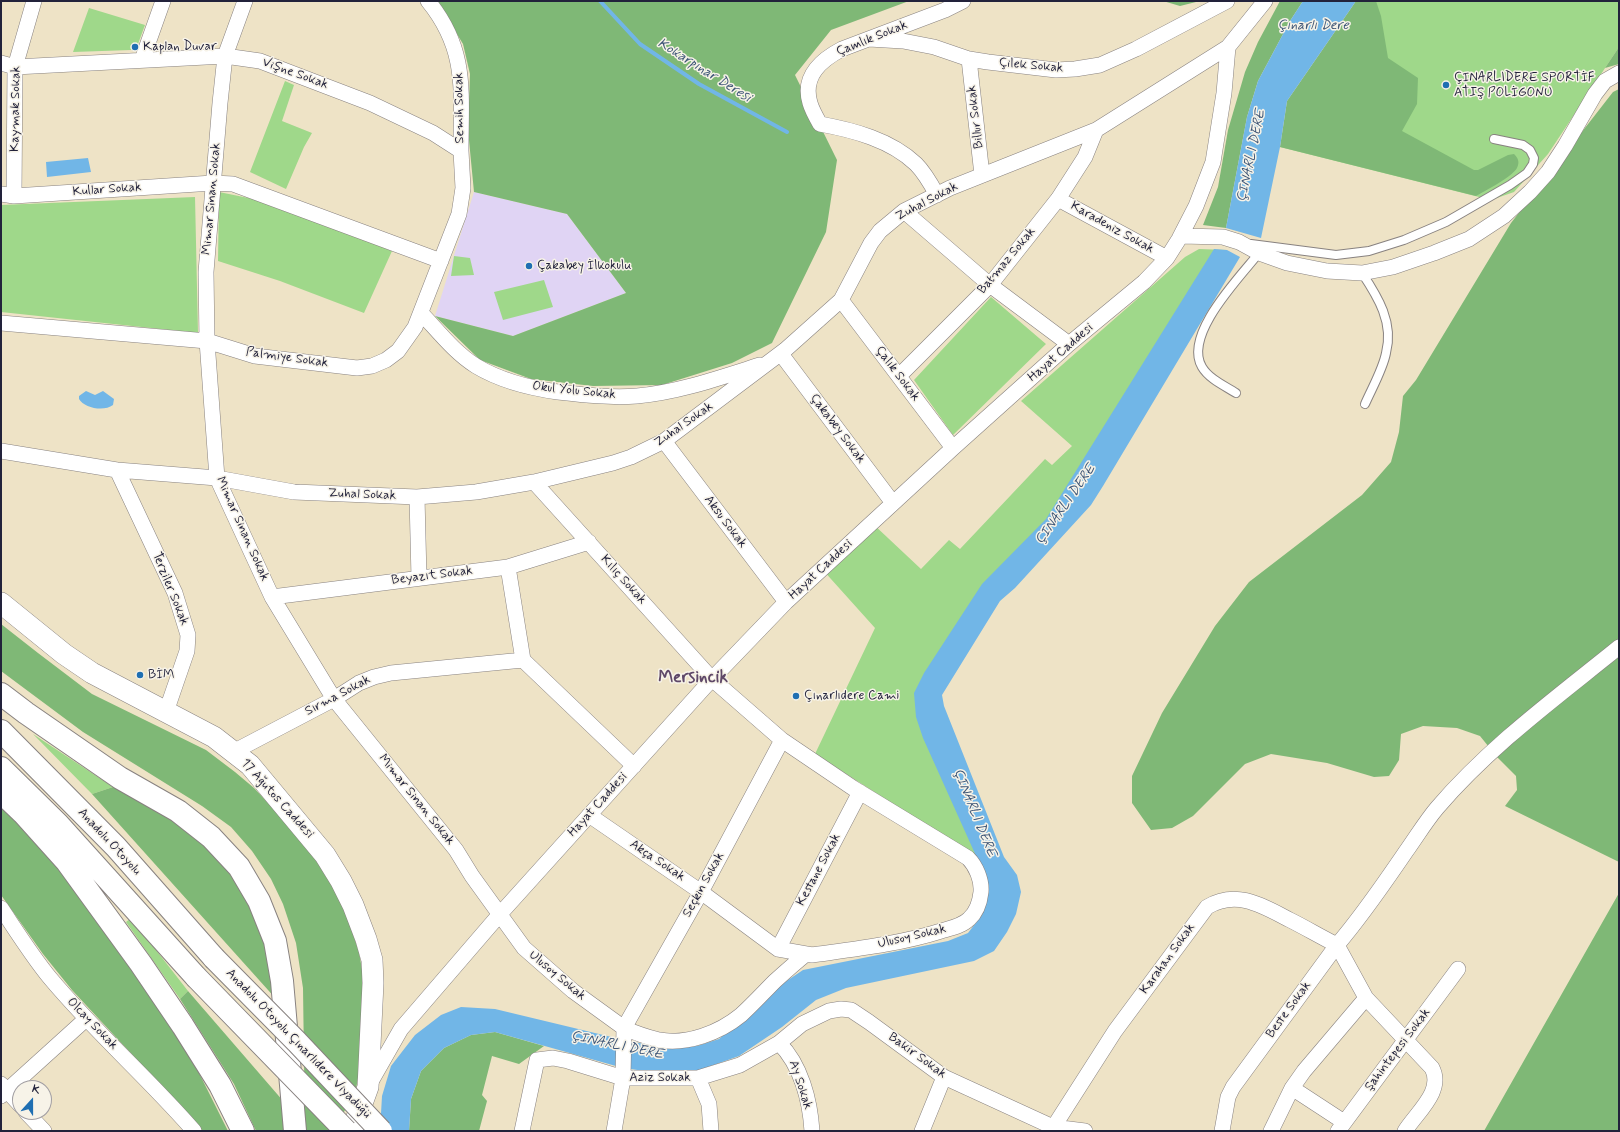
<!DOCTYPE html>
<meta charset="utf-8">
<style>
body{margin:0}
#map{position:relative;width:1620px;height:1132px;overflow:hidden;background:#eee3c6;font-family:Mynerve,sans-serif}
canvas{display:block}
.frame{position:absolute;inset:0;border:2px solid #22223b;pointer-events:none}
.north{position:absolute;left:12px;top:1080px;width:40px;height:40px;box-sizing:border-box;background:#f7f3e8;border:1px solid #a29fa3;border-radius:50%;rotate:21deg;font-size:11px;font-weight:700;line-height:16px;text-align:center;color:#22223b}
.north::after{content:'';display:block;margin:auto;width:14px;height:18px;background:#1f6fb2;clip-path:polygon(50% 0,100% 100%,50% 72%,0 100%)}
</style>
<div id="map">
<canvas width="1620" height="1132"></canvas>
<div class="frame"></div>
<div class="north">K</div>
</div>
<script>
const g = document.querySelector('canvas').getContext('2d');
g.lineJoin = 'round';
function fill(path, color) { g.fillStyle = color; g.fill(path, 'evenodd'); }
function trace(path, color, width, dash) { g.strokeStyle = color; g.lineWidth = width; g.lineCap = dash ? 'butt' : 'round'; g.setLineDash(dash || []); g.stroke(path); }
function write(font, color, halo, rows, align = 'center') {
  g.font = font + ' Mynerve,sans-serif'; g.lineWidth = 3; g.setLineDash([]); g.textBaseline = 'middle'; g.strokeStyle = halo; g.fillStyle = color; for (const [text, x, y, turn = 0] of rows) {
    g.save(); g.translate(x, y); g.rotate((+turn || 0) * Math.PI / 180); g.textAlign = isNaN(turn) ? turn : align; if (halo) g.strokeText(text, 0, 0); g.fillText(text, 0, 0); g.restore();
  }
}
fill(new Path2D(`
 M474 192 567 214 626 293 513 336 435 316Z`), '#e0d4f4');
fill(new Path2D(`
 M1356 1H1619V47L1548 154 1514 192 1494 199H1487L1280 147Z
 M89 8 145 25 138 44 131 50 73 52Z
 M285 81 294 85 282 121 312 133 304 147 286 189 250 172Z
 M219 192 273 203 392 251 364 313 280 281 218 261Z
 M195 197 198 333 1 312V205Z
 M1199 249 1227 250 935 686 1004 875 815 754 875 628 822 569 872 523 921 569 949 540 960 549 1045 459 1052 465 1072 446 1021 401 1185 257Z
 M454 256 470 258 474 275 451 276Z
 M544 280 553 307 503 320 494 292Z
 M991 297 1046 344 953 435 914 380Z
 M33 734 113 787 92 794Z
 M131 918 188 991 180 999 126 922Z`), '#9fd88a');
fill(new Path2D(`
 M437 1H909L831 30 795 75 837 160 826 232 772 343 732 363 662 385 593 386 531 379 480 360 435 316 513 336 626 293 567 214 474 192 468 130 470 74 463 44Z
 M1163 1H1200L1180 6Z
 M1280 1H1303L1290 21 1258 81 1247 117 1226 228 1203 225 1218 187 1228 130 1245 72 1258 42Z
 M1356 1H1376L1381 16 1388 58 1418 78 1417 104 1402 131 1474 170H1478L1508 155 1514 154C1518 158 1520 162 1517 168 1512 177 1485 191 1476 196L1280 147 1287 101Z
 M1619 47V64L1605 68Z
 M1619 89V862L1505 806 1517 790 1516 776 1497 757 1480 736 1457 728 1423 726 1401 734 1399 760 1389 776 1374 777 1327 763 1271 754 1245 764 1193 816 1172 828 1151 830 1132 803V776L1162 713 1215 626 1249 582 1362 495 1391 462 1399 432 1403 396 1416 380 1511 223 1613 92Z
 M1 624 38 653 92 694 206 750 235 772 254 788 317 855 338 889 359 952 364 981 362 1057 356 1089 334 1131H305L303 988 296 943 283 904 271 879 252 851 231 827 202 806 83 732 1 671Z
 M113 787 181 819 229 866 264 924 277 1000 92 794Z
 M1 804 63 874 164 1015 194 1063 228 1131H203L72 990 43 954 1 895Z
 M1619 893V1131H1484Z
 M188 991 284 1102 286 1131H256L234 1084 180 999Z
 M495 1032 544 1046 519 1064 492 1056 482 1095 487 1101 479 1131H409L411 1099 421 1071 444 1048 471 1035Z`), '#7fb876');
fill(new Path2D(`
 M1303 1H1356L1287 101 1280 147 1261 238 1226 228 1247 117 1258 81 1290 21Z
 M88 158 91 172 47 177 46 162Z
 M1214 249 1227 250 1240 257 1103 486 1091 505 1015 588 1000 601 942 695 944 706 1004 857 1017 875 1021 892 1016 914 1007 932 994 951 974 961 846 988 816 1000 782 1027 739 1056 697 1071 652 1072 623 1068 495 1032 471 1035 444 1048 421 1071 411 1099 409 1131H380L382 1096 391 1066 415 1035 441 1015 461 1007 495 1009 624 1040 664 1048 697 1046 719 1039 782 984 803 970 948 941 968 933 982 915 987 899 981 867 923 738 916 717 914 693 924 673 982 584 1046 519Z
 M86 391 95 395 103 391 114 399 113 405C104 412 84 408 79 399V396Z`), '#71b6e7');
trace(new Path2D(`
 M600 1 640 44 699 84 787 132`), '#71b6e7', 4);
const lane = new Path2D(`
 M1251 244 1336 255 1369 251 1404 240 1446 222 1510 185 1527 173 1533 164 1534 158 1530 150 1523 145 1494 139
 M1362 273C1378 297 1394 323 1386 353 1383 369 1372 388 1365 404
 M1236 393C1225 386 1209 379 1202 367 1183 335 1239 278 1259 253`);
const street = new Path2D(`
 M245 1 225 56 220 103 206 272 207 341 217 478 272 597 334 699 456 850 472 876 524 948 573 991 624 1028 623 1078 614 1131
 M428 1C468 50 461 92 461 151
 M869 39 903 41 934 47 969 59 988 62 1056 70 1075 69 1100 65 1136 49 1227 1
 M969 59 982 175
 M142 60 163 1
 M1 63 15 67 225 56 260 61 370 103 433 133 461 151 463 188 459 214 415 327 398 351 386 360 372 366 357 368 255 356 207 341 1 323
 M1 194 14 196 213 183 233 184 441 261
 M937 195C931 184 925 173 916 164 891 140 853 130 820 124 816 117 812 110 810 103 802 76 821 60 842 49L945 10 963 1
 M14 196 15 67 34 1
 M1058 199 1167 258
 M904 211 990 285 1069 344
 M1181 236 1223 237 1239 242 1259 253 1287 263 1327 271 1362 273 1393 267 1434 253 1469 239 1504 216 1530 192 1548 172 1565 146 1595 94 1605 81 1619 73
 M841 300 953 448
 M421 313C438 331 455 353 476 366 501 381 529 388 558 392 584 395 611 398 637 396 679 392 719 378 760 365
 M781 354 893 503
 M899 376 990 285 1058 199 1085 157 1096 130
 M664 441 786 602
 M1 451 117 470 217 478 294 492 417 497 476 492 534 482 613 463 631 457 664 441 785 350 841 300 871 243 880 231 904 211 950 188 1096 130 1228 47 1265 1
 M117 470 175 593 188 635 187 651 166 712
 M534 482 712 679 782 740 853 788 968 858C976 866 982 880 981 892 980 901 977 912 969 919 962 926 951 928 941 931 900 944 855 949 812 955L778 949 701 892 589 815
 M417 497 419 578
 M508 567 523 660 634 766
 M272 597 508 567 589 542
 M782 740 701 892 624 1028C635 1033 647 1037 659 1040 687 1045 719 1033 741 1015 753 1004 764 992 775 981 785 972 795 963 805 955
 M233 752 334 699 359 683 374 677 391 673 523 660
 M1 908C17 932 32 956 50 978 95 1032 148 1078 194 1131
 M778 949 860 792
 M779 1043C801 1065 810 1100 812 1131
 M698 1078 709 1104 711 1131
 M1 1084 20 1105
 M369 1085 401 1029 500 914 712 679 786 602 953 448 1069 344 1144 282 1167 258 1179 239 1196 206 1213 162 1224 93 1228 47
 M1292 1088 1344 1122
 M1 1096 86 1019
 M26 1112 44 1131
 M522 1131 537 1060 553 1058 568 1061 623 1078H698L740 1065 779 1043 802 1024 829 1011 841 1009 851 1010 869 1022 944 1077 1053 1127 1085 1131
 M922 1131 944 1077
 M1051 1131 1115 1031 1207 907C1237 889 1263 906 1290 920 1306 928 1321 937 1337 945 1363 915 1385 882 1407 850 1417 836 1426 821 1437 808 1490 746 1556 698 1619 647
 M1222 1131 1228 1097 1233 1087 1337 945 1366 998 1432 1068C1444 1091 1417 1112 1405 1131
 M1271 1131 1292 1088 1304 1071 1366 998
 M1338 1131 1458 969`);
const secondary = new Path2D(`
 M1 603 64 654 92 673 214 737 250 765 325 855 341 881 353 905 366 939 372 960 373 983 368 1087 352 1131`);
const highway = new Path2D(`
 M1 694 26 713 120 778 178 811 211 837 239 867 259 901 275 941 282 981 295 1131
 M1 731 116 847 214 958
 M1 768 58 824 196 977
 M1 792 23 813 67 862 141 964 183 1026 220 1085 243 1131`);
trace(lane, '#888280', 10);
trace(street, '#888280', 16);
trace(secondary, '#888280', 22);
trace(highway, '#888280', 24);
trace(lane, '#fff', 8);
trace(street, '#fff', 15);
trace(secondary, '#fff', 21);
trace(highway, '#fff', 22);
const highwayBridge = new Path2D(`
 M214 958 297 1042 381 1131
 M196 977 346 1131`);
trace(highwayBridge, '#888280', 24, []);
trace(highwayBridge, '#fff', 22);
for (const [x, y, r, color] of [
 [135,47,4,"#1f6fb2"],
 [1446,85,4,"#1f6fb2"],
 [529,266,4,"#1f6fb2"],
 [140,675,4,"#1f6fb2"],
 [796,696,4,"#1f6fb2"]
]) { const dot = new Path2D(); dot.arc(x, y, r, 0, 2 * Math.PI); g.fillStyle = color; g.fill(dot); trace(dot, '#f7f3e8', 1.5); }
write('13px', '#22223b', '#f7f3e8', [
 ["Çamlık Sokak",872,39,-22],
 ["Çilek Sokak",1031,66,5],
 ["Vişne Sokak",295,74,20],
 ["Semih Sokak",460,108,-91],
 ["Kaymak Sokak",16,109,-89],
 ["Billur Sokak",976,117,-97],
 ["Kullar Sokak",107,190,-4],
 ["Mimar Sinan Sokak",212,199,-85],
 ["Zuhal Sokak",927,202,-28],
 ["Karadeniz Sokak",1112,228,29],
 ["Batmaz Sokak",1007,261,-50],
 ["Hayat Caddesi",1061,353,-41],
 ["Palmiye Sokak",287,358,8],
 ["Çalık Sokak",897,374,53],
 ["Okul Yolu Sokak",574,391,6],
 ["Zuhal Sokak",684,425,-35],
 ["Çakabey Sokak",837,429,53],
 ["Zuhal Sokak",362,495,2],
 ["Aksu Sokak",725,522,53],
 ["Mimar Sinan Sokak",242,529,66],
 ["Hayat Caddesi",821,570,-43],
 ["Beyazıt Sokak",432,576,-7],
 ["Kılıç Sokak",623,580,48],
 ["Terziler Sokak",170,589,68],
 ["Sırma Sokak",338,696,-28],
 ["17 Ağutos Caddesi",277,799,48],
 ["Mimar Sinan Sokak",416,800,51],
 ["Hayat Caddesi",598,805,-48],
 ["Anadolu Otoyolu",109,842,47],
 ["Akça Sokak",657,861,34],
 ["Kestane Sokak",819,870,-62],
 ["Seçkin Sokak",704,885,-61],
 ["Ulusoy Sokak",912,937,-13],
 ["Karahan Sokak",1168,959,-54],
 ["Ulusoy Sokak",557,976,40],
 ["Beste Sokak",1289,1010,-54],
 ["Olcay Sokak",92,1024,46],
 ["Anadolu Otoyolu Çınarlıdere Viyadüğü",298,1044,46],
 ["Şahintepesi Sokak",1398,1050,-53],
 ["Bakir Sokak",917,1056,36],
 ["Aziz Sokak",660,1078],
 ["Ay Sokak",800,1085,72]
]);
write('13px', '#22223b', '#f7f3e8', [
 ["Kaplan Duvar",143,47],
 ["ÇINARLIDERE SPORTİF",1454,78],
 ["ATIŞ POLİGONU",1454,93],
 ["Çakabey İlkokulu",537,266],
 ["BİM",148,675],
 ["Çınarlıdere Cami",804,696]
], 'left');
write('italic 14px', '#3e5677', '#f7f3e8', [
 ["Çınarlı Dere",1313,26],
 ["Kokarpınar Deresi",704,71,32],
 ["ÇINARLI DERE",1252,156,-78],
 ["ÇINARLI DERE",1066,505,-55],
 ["ÇINARLI DERE",974,813,68],
 ["ÇINARLI DERE",617,1046,12]
]);
write('bold 17px', '#5f4868', '#f7f3e8', [
 ["Mersincik",693,678]
]);
</script>
